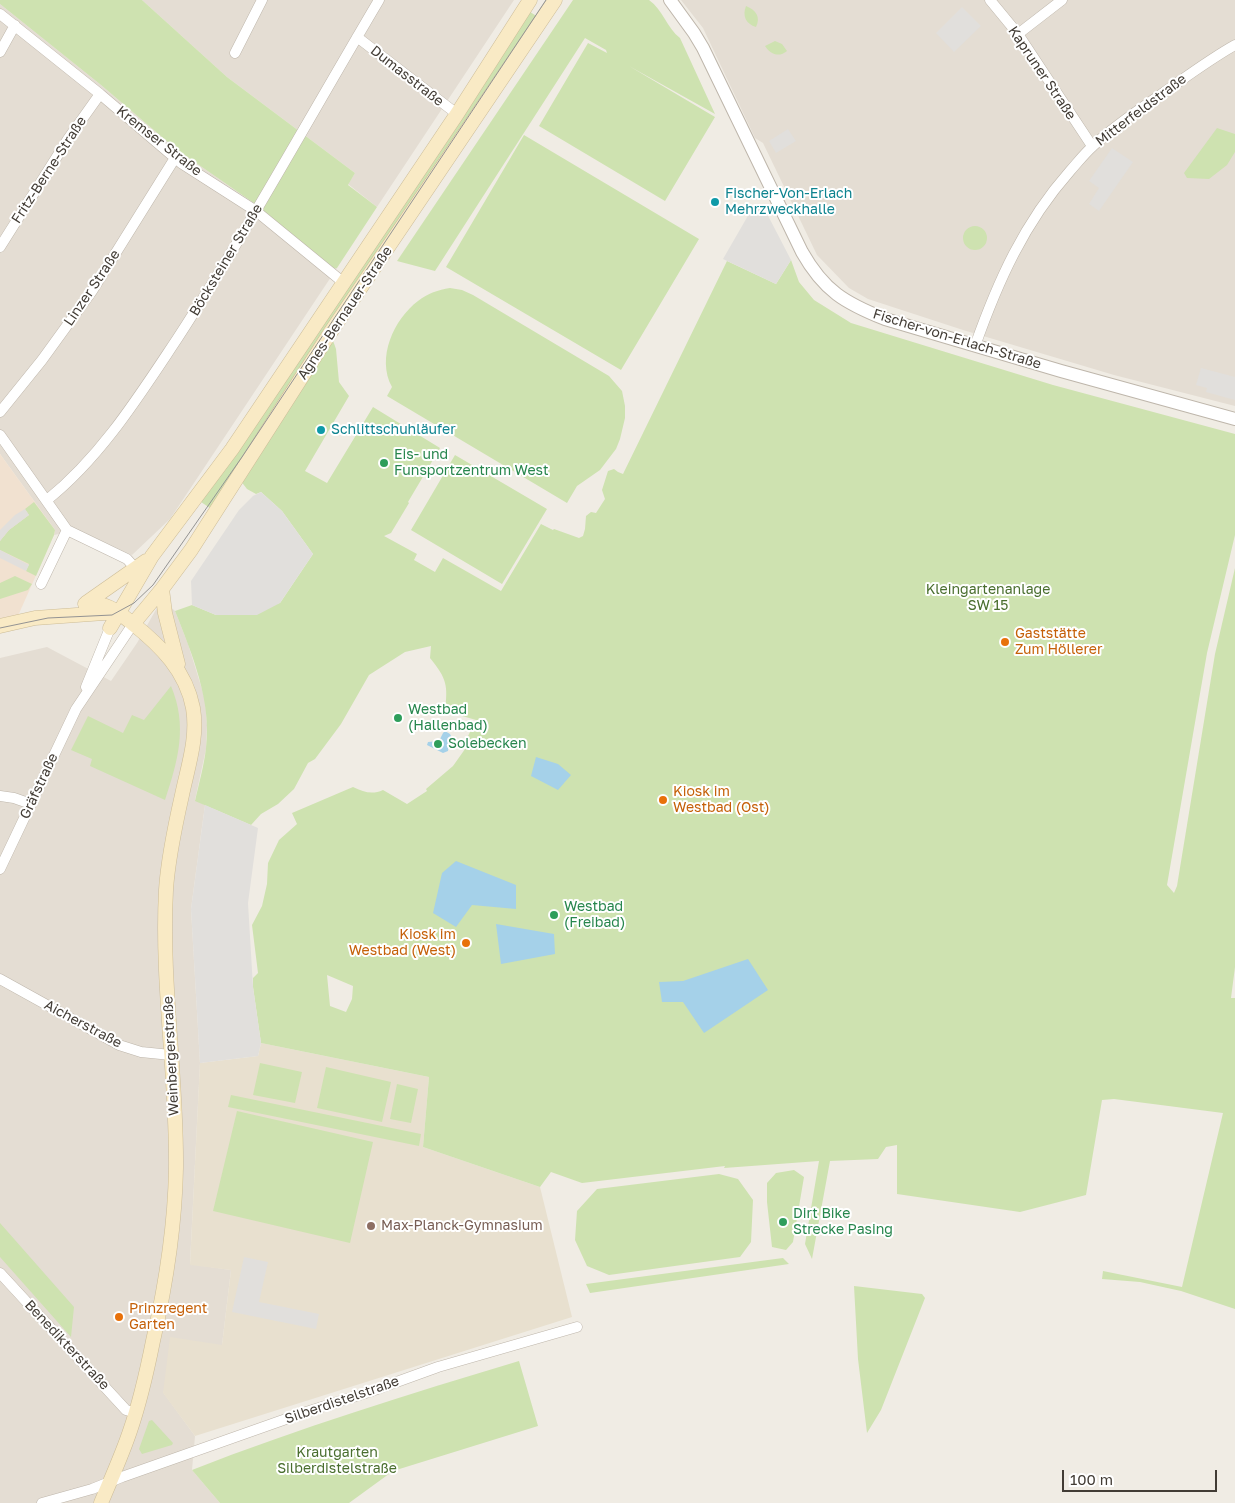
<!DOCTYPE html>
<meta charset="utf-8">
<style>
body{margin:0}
#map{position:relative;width:1235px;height:1503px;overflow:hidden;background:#f0ece4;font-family:"Golos Text",sans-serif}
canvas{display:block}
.scale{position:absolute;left:1062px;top:1470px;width:155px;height:22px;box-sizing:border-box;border:2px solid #423c35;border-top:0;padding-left:6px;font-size:15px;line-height:18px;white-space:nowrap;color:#423c35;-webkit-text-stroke:4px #fff;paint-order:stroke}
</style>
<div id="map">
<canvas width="1235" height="1503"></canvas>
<div class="scale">100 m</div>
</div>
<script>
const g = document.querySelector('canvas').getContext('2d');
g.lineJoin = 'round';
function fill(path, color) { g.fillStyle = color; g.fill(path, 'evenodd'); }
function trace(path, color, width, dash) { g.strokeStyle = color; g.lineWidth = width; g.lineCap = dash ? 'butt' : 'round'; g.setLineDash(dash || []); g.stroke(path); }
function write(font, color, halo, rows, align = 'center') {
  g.font = font + ' "Golos Text",sans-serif'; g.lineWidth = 4; g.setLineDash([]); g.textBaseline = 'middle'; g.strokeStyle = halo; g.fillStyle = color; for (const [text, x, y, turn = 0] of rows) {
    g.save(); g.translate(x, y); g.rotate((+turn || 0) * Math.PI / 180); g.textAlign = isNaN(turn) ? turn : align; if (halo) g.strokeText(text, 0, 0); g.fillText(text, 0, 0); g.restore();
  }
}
fill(new Path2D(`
 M142 0H514L377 207 348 184 355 173 227 77Z
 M681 0H1235V406L1114 375 963 330 868 299 849 288 817 255 763 143 755 138 703 28Z
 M0 4 101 85 176 149 258 206 333 269 337 268 170 519 132 555 78 530 54 535 55 530 0 454Z
 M162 599 175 611 188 644 205 699 207 725 206 749 195 800 205 805 191 909 200 1063 190 1264 231 1270 222 1345 163 1392 195 1436 192 1470 220 1503H0V658L47 647 111 681 137 643Z`), '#e4ddd3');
fill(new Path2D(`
 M0 454 55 530 54 535 17 618 0 621Z`), '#f1e1d0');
fill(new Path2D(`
 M261 1043 429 1077 423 1147 540 1187 572 1317 195 1436 163 1393 170 1337 222 1345 231 1270 190 1265 200 1063 258 1056Z`), '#e8e0cf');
fill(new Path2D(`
 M0 0H142L227 77 355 173 348 185 377 207 337 268 333 269 258 206 176 149 101 85 0 4Z
 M573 0H649C663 10 667 28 680 38L715 114 629 66 715 117 665 201 539 126 588 43 607 53 606 50 585 38 435 271 397 261Z
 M746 6C756 10 761 17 756 27 746 24 742 16 746 6Z
 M527 10 538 17 213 510 198 500Z
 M775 41 782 44 787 51C779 58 770 54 765 46Z
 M1217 128 1235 134V152L1227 165 1209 179 1187 178 1184 173Z
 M524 135 699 239 621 370 446 267Z
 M963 238a12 12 0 1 1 24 0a12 12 0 1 1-24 0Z
 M791 260 799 282 814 300 851 323 1053 385 1235 434V535L1207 653 1167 885 1174 893 1177 886 1215 654 1235 568V967L1231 998H1235V1309L1181 1291 1140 1282 1102 1279 1103 1271 1182 1287 1223 1113 1114 1099 1102 1100 1086 1195 1020 1212 897 1194V1145L886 1147 878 1159 830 1161 812 1259 805 1244 819 1161 724 1168 725 1166 582 1183 551 1172 540 1187 423 1147 429 1077 261 1043 253 987V978L258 973 252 925 262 906 267 884 268 863 279 840 297 824 292 813 353 787C364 792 372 795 383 790L407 804 427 791 426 789 453 766 470 742 466 740 476 720 445 711C448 685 447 679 430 658L431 646 405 652 369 675 341 724 315 759 308 763 294 789 278 804 261 814 251 825 195 801C199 783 204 766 206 748 212 701 192 654 175 611L192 605 216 615 280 603 313 554 282 511 261 492 256 494 247 489 240 480 331 335 336 349 339 382 349 396 305 471 327 483 373 407 440 448 408 502 409 503 391 533 384 536 417 554 414 560 435 572 443 558 501 591 541 524 553 530 554 529 579 538 583 536 585 529 586 516 591 512 596 513 605 499 602 490 608 471 614 469 618 472 623 474 727 261 776 284ZM327 975 353 986 352 999 346 1012 330 1006Z
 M450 288 462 290 473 295 609 376 622 391 625 406V418L620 439 616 449 600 470 577 486 567 503 387 396 392 387C376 358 394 319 418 301 428 293 438 290 450 288Z
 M455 455 547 509 502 584 411 530Z
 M34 502 55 530 54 535 36 576 26 571 29 564 0 550V541L9 530 29 515 25 509Z
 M15 576 32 584 28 590 0 599V583Z
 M171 686C188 726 178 761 165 800L90 766 92 759 71 750 88 716 123 733 132 715 144 720Z
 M260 1063 302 1072 295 1103 253 1095Z
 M326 1067 391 1082 382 1122 317 1108Z
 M397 1084 418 1089 411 1123 390 1119Z
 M231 1095 421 1134 419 1146 228 1107Z
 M237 1111 373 1142 350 1243 213 1211Z
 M794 1170 804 1177 793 1242 786 1250 772 1247 767 1202V1183L776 1173Z
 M719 1174 738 1179 753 1200 751 1242 740 1257 609 1275 587 1266 575 1240 577 1211 597 1189Z
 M0 1223 74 1307 71 1337 0 1257Z
 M783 1258 789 1264 590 1293 586 1284Z
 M854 1286 922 1294 925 1298 881 1410 867 1433 858 1359Z
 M519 1361 538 1426 393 1471 349 1503H220L192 1470C299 1428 409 1394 519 1361Z
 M152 1420 173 1443 172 1445 142 1454 139 1449 149 1421Z`), '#cee2b0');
fill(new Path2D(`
 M962 7 981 26 954 52 936 33Z
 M788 129 796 141 776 153 769 141Z
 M1112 148 1133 162 1099 211 1089 204 1099 188 1089 181Z
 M763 206 791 260 776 284 723 259 753 207Z
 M1201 368 1235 377V400L1206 392 1207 388 1196 385Z
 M261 492 282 511 313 554 280 603 257 615H216L192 605 191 581 239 510 253 496Z
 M25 509 29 515 9 530 0 541V530L15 515Z
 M0 550 29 565 26 571 0 558Z
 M205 805 258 828 248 903 253 987 261 1043 258 1056 200 1063 191 909Z
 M244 1257 268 1262 259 1302 319 1314 316 1329 232 1312Z`), '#e1dfdc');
fill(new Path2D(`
 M445 731 450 734 452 738 449 742 448 751 443 753 427 745 428 742 439 741 443 733Z
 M536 757 558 764 571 775 558 790 531 776Z
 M456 861 516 885V909L472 905 456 927 433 913 442 873Z
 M496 924 554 934 555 954 501 964Z
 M748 959 768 990 704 1033 683 1002H662L659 982 683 981Z`), '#a5d1e9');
const minor = new Path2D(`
 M990 0 1018 34 1092 146
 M0 14 100 94 181 163 256 211 344 283
 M1018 34 1062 0
 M357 37 457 114
 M0 52 15 25
 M235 53 262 0
 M0 247 68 139 100 94
 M975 346C998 281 1024 223 1070 171 1078 162 1085 153 1093 146 1114 126 1139 110 1163 93 1186 77 1210 59 1235 45
 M0 412 42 360 92 291 175 158
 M0 435 67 530 127 559 136 569
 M47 500C101 457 139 396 177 339 249 228 312 113 379 0
 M41 584 67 530
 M86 687 110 628
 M0 796 14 798 31 804
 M0 869 76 709 133 624
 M0 979 119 1045 141 1052 171 1055
 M0 1273 126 1410 136 1413
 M42 1503 92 1489 122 1477 303 1413 369 1392 438 1367 577 1327`);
const tertiary = new Path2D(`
 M670 0 694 33 703 48 802 252C824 291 845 303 885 319L1061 371 1235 419`);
const secondary = new Path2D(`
 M162 589 165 613 178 664
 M86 603 146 561
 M85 604C105 601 117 611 132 623 161 646 186 671 193 708 198 738 188 766 182 795 175 826 168 858 166 890 161 983 177 1075 176 1168 175 1227 166 1284 153 1341 147 1371 140 1402 130 1431 122 1455 111 1479 101 1503
 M133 624 162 589 191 550 330 333 555 0
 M0 626 35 618 118 612
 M110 628 152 556 232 449 457 114 530 0`);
trace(minor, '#beb6ab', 11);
trace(tertiary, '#beb6ab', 14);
trace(secondary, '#ccbc97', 15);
trace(minor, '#fff', 10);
trace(tertiary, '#fff', 12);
trace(secondary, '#f9eac5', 14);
trace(new Path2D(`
 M0 628 48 618 112 615 134 603 153 585 242 457 546 0`), '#939393', 1);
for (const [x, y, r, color] of [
 [715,202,5,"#0f9aa8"],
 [321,430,5,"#0f9aa8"],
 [384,463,5,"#2e9e5b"],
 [1005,642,5,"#e8710a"],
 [398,718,5,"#2e9e5b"],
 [438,744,5,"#2e9e5b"],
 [663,800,5,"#e8710a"],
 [554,915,5,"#2e9e5b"],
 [466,943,5,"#e8710a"],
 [783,1222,5,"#2e9e5b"],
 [371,1226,5,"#8d6e63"],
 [119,1317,5,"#e8710a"]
]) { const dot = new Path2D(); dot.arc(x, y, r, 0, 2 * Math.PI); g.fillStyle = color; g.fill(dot); trace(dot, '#fff', 2); }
write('14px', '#423c35', '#fff', [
 ["Kapruner Straße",1042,73,56],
 ["Dumasstraße",407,76,38],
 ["Mitterfeldstraße",1141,110,-37],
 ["Kremser Straße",159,141,38],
 ["Fritz-Berne-Straße",49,170,-57],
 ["Böcksteiner Straße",226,260,-59],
 ["Linzer Straße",92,288,-56],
 ["Agnes-Bernauer-Straße",345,313,-56],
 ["Fischer-von-Erlach-Straße",957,339,17],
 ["Gräfstraße",39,786,-65],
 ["Aicherstraße",83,1024,28],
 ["Weinbergerstraße",171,1056,-93],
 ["Benedikterstraße",67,1345,47],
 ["Silberdistelstraße",342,1400,-19]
]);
write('14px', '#0d838f', '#fff', [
 ["Fischer-Von-Erlach",725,194],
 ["Mehrzweckhalle",725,210],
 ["Schlittschuhläufer",331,430]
], 'left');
write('14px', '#27864d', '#fff', [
 ["Eis- und",394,455],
 ["Funsportzentrum West",394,471],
 ["Westbad",408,710],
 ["(Hallenbad)",408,726],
 ["Solebecken",448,744],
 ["Westbad",564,907],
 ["(Freibad)",564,923],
 ["Dirt Bike",793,1214],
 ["Strecke Pasing",793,1230]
], 'left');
write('14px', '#496e2e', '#fff', [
 ["Kleingartenanlage",988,590],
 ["SW 15",988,606],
 ["Krautgarten",337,1453],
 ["Silberdistelstraße",337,1469]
]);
write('14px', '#c56008', '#fff', [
 ["Gaststätte",1015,634],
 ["Zum Höllerer",1015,650],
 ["Kiosk im",673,792],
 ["Westbad (Ost)",673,808],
 ["Kiosk im",456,935,"right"],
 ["Westbad (West)",456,951,"right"],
 ["Prinzregent",129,1309],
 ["Garten",129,1325]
], 'left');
write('14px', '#785e54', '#fff', [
 ["Max-Planck-Gymnasium",381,1226]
], 'left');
</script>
